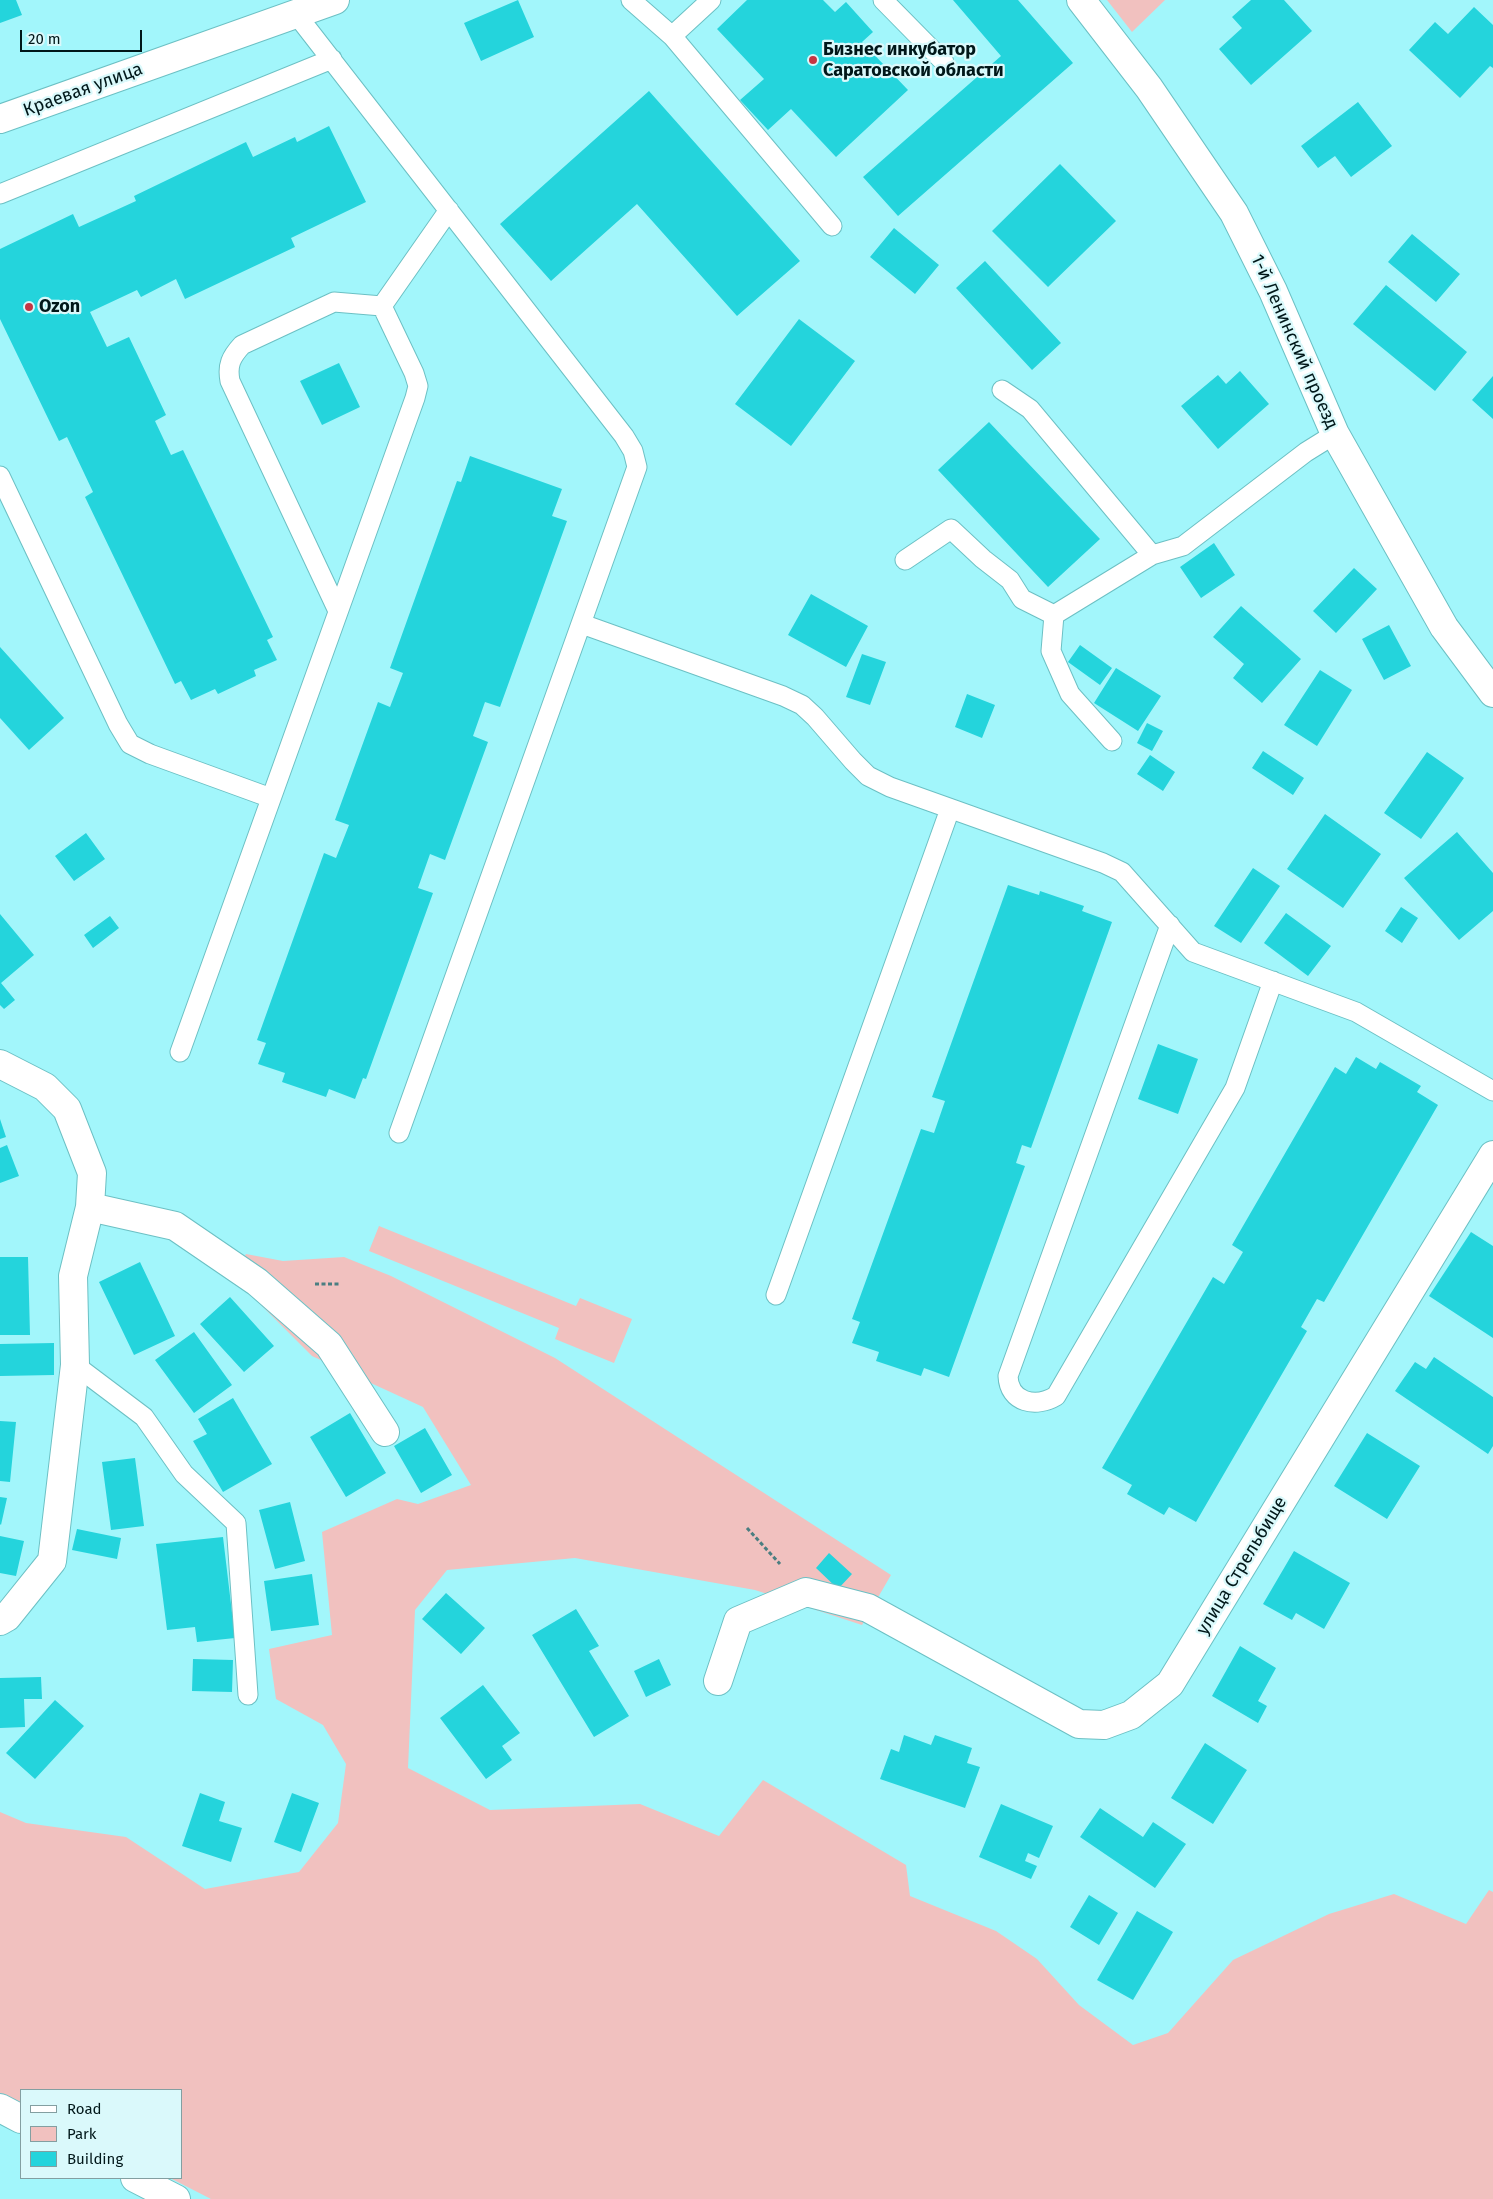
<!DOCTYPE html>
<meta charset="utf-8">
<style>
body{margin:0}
#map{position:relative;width:1493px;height:2199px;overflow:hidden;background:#a2f6fb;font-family:"Fira Sans",sans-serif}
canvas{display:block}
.legend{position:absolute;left:20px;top:2089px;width:162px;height:90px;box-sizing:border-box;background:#daf9fb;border:1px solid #839fa1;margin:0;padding:6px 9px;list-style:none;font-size:15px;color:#001719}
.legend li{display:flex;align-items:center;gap:10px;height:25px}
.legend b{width:25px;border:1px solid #839fa1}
.scale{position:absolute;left:20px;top:30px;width:122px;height:22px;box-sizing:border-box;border:2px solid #001719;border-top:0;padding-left:6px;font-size:15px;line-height:18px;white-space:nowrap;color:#001719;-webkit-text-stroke:4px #daf9fb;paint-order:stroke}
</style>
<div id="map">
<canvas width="1493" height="2199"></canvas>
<ul class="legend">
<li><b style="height:6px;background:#fff"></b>Road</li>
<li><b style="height:14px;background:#f1c1bf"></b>Park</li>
<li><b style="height:14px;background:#24d4dc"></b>Building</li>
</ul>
<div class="scale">20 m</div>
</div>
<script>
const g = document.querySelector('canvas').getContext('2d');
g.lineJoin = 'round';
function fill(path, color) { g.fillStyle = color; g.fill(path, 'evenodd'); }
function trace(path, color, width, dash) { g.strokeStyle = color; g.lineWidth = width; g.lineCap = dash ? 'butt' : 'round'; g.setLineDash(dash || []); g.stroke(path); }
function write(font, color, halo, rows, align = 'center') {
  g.font = font + ' "Fira Sans",sans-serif'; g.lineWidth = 4.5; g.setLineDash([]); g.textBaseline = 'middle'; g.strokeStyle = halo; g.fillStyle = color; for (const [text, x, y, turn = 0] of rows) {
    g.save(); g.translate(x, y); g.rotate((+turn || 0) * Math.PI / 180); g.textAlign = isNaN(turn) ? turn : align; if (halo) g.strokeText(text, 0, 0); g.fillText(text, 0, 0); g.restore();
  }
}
fill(new Path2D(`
 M1107 0H1165L1132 32Z
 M379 1226 576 1306 580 1298 632 1319 614 1363 555 1339 559 1328 369 1251Z
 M246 1254 283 1261 344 1257 391 1276 555 1358 891 1575 862 1625 755 1590 575 1558 447 1570 415 1610 408 1768 490 1810 640 1804 719 1836 763 1780 906 1865 910 1896 996 1931 1037 1959 1079 2005 1133 2045 1168 2033 1233 1960 1329 1914 1394 1894 1466 1924 1489 1890 1493 1892V2199H211L170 2178H181V2090H21V2104L0 2094V1812L26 1823 126 1837 205 1889 299 1872 338 1823 346 1764 323 1725 276 1699 269 1649 332 1635 322 1532 397 1499 418 1504 471 1485 423 1407 312 1356 233 1277Z`), '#f1c1bf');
fill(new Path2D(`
 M0 0H16L22 15 0 23Z
 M518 0 534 37 481 61 464 23Z
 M747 0H823L835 12 846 2 873 32 862 42 908 90 836 157 791 109 768 130 740 100 764 79 717 29Z
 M953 0H1018L1073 63 898 216 863 177 1001 56Z
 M1251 0H1284L1312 31 1251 85 1219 49 1242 28 1232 17Z
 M1474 7 1493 25V68L1490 66 1460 98 1409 50 1435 22 1448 34Z
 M649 91 800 261 737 316 637 204 551 281 500 224Z
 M1358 102 1392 146 1351 177 1335 156 1318 168 1301 146Z
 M329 126 366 202 291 238 295 247 185 299 176 279 141 297 137 290 90 312 107 347 129 337 166 415 155 421 171 455 183 450 273 637 267 640 277 660 254 670 256 676 218 694 215 689 191 700 181 681 175 684 85 497 93 492 67 437 59 441 0 319V249L73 214 79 227 136 201 134 196 246 142 253 157 295 137 297 142Z
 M1060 164 1116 221 1048 287 992 231Z
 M894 228 939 265 915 294 870 257Z
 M1412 234 1460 274 1436 302 1388 262Z
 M985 261 1061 343 1032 370 956 288Z
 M1386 285 1467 352 1435 391 1353 324Z
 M799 319 855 361 791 446 735 404Z
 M339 363 360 407 322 425 300 381Z
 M1240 371 1269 404 1218 449 1181 406 1218 375 1226 384Z
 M1493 376V419L1472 400Z
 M989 422 1100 539 1048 587 938 470Z
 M470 456 562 489 552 516 567 521 500 707 485 702 473 736 488 742 445 860 430 854 418 888 433 893 366 1079 363 1078 355 1099 329 1089 326 1097 282 1082 285 1073 258 1064 266 1043 257 1040 324 853 336 858 349 825 335 820 378 702 390 707 403 673 390 668 457 481 461 482Z
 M1214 543 1235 575 1201 598 1180 567Z
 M1354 568 1377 589 1336 633 1313 611Z
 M811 594 868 626 846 667 788 635Z
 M1241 606 1301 659 1262 703 1233 678 1244 664 1213 637Z
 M1389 625 1411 666 1384 680 1362 639Z
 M1080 645 1112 668 1100 685 1068 662Z
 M0 647 64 718 29 750 0 718Z
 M862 654 886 662 870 705 846 697Z
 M1116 668 1161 696 1138 731 1094 703Z
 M1320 670 1352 690 1317 746 1284 725Z
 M967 694 995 705 982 738 955 727Z
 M1147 723 1163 731 1152 751 1137 743Z
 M1263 751 1304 778 1293 795 1252 768Z
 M1427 752 1464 778 1421 839 1384 813Z
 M1150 755 1175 772 1163 791 1137 774Z
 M1325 814 1381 854 1343 908 1287 869Z
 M1457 832 1493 873V911L1459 940 1404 878Z
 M86 833 105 859 74 881 55 856Z
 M1253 868 1280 886 1241 943 1214 926Z
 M1008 885 1039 895 1040 891 1084 906 1082 911 1112 922 1031 1148 1022 1145 1016 1163 1025 1166 949 1377 924 1368 921 1376 876 1361 879 1352 852 1343 860 1322 852 1319 921 1129 934 1133 945 1101 932 1097Z
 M1401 907 1418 918 1402 943 1385 931Z
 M1286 913 1331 946 1308 976 1264 943Z
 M0 914 34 955 1 983 15 1000 4 1009 0 1005Z
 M110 916 119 928 93 948 84 935Z
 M1158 1044 1198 1059 1178 1114 1138 1099Z
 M1356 1057 1376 1069 1380 1062 1421 1086 1417 1092 1438 1105 1324 1302 1317 1299 1301 1327 1307 1331 1196 1522 1169 1507 1164 1515 1127 1494 1132 1485 1102 1468 1213 1277 1224 1284 1243 1252 1232 1245 1335 1067 1346 1074Z
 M0 1119 6 1137 0 1139Z
 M7 1145 19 1176 0 1183V1148Z
 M1471 1232 1493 1246V1338L1429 1296Z
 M0 1257H28L30 1335H0Z
 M140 1262 175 1336 134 1355 99 1282Z
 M230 1297 274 1346 244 1372 200 1324Z
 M194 1332 232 1385 194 1413 155 1360Z
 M54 1343V1375L0 1376V1344Z
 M1434 1357 1493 1397V1446L1488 1454 1395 1391 1415 1362 1426 1369Z
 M233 1398 272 1464 223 1492 193 1441 207 1434 198 1419Z
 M350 1413 386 1473 346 1497 310 1437Z
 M0 1421 16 1422 10 1482 0 1481Z
 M425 1428 452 1475 421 1493 394 1446Z
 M1367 1433 1420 1466 1387 1519 1334 1486Z
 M135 1458 144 1526 111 1530 102 1462Z
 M0 1497 7 1498 1 1525 0 1524Z
 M290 1502 305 1561 275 1569 259 1510Z
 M77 1529 121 1538 117 1559 72 1550Z
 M0 1536 24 1541 16 1576 0 1573Z
 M223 1537 235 1638 197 1642 195 1627 167 1630 156 1544Z
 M1294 1551 1350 1583 1324 1629 1296 1613 1292 1620 1263 1604Z
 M829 1553 852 1574 838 1589 816 1568Z
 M312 1574 319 1625 271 1631 264 1581Z
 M446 1593 485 1628 461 1654 422 1619Z
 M576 1609 599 1646 589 1651 629 1716 594 1737 532 1635Z
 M1240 1646 1276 1668 1258 1701 1267 1706 1258 1723 1212 1696Z
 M193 1659 233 1660 232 1692 192 1691Z
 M659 1659 671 1685 646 1697 634 1671Z
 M41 1677 42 1699H24L25 1727 0 1728V1678Z
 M483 1685 520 1733 502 1746 512 1760 486 1779 440 1718Z
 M55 1700 84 1726 35 1779 6 1753Z
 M904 1735 931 1745 935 1735 972 1748 967 1763 980 1767 965 1808 880 1779 891 1749 899 1752Z
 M1205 1743 1247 1770 1213 1824 1171 1798Z
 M200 1793 225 1802 219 1821 242 1828 231 1862 182 1846Z
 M292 1793 319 1803 301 1852 274 1842Z
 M1001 1804 1053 1826 1039 1858 1028 1853 1025 1861 1037 1866 1031 1879 979 1857Z
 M1100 1808 1143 1837 1153 1822 1186 1844 1155 1888 1080 1837Z
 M1089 1895 1118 1913 1099 1945 1070 1927Z
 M1137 1911 1173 1932 1133 2000 1097 1980Z`), '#24d4dc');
const service = new Path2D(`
 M631 0 672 36 832 226
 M883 0 944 62
 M296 14 624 436 633 451 637 467 399 1133
 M672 36 711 0
 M0 194 332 59
 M1002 390 1030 409 1152 555
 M0 476 118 724 130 744 150 754 271 798
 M905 560 951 529 983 559 1010 580 1022 599 1054 615 1152 555 1183 546 1306 452 1335 434
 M338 611 230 381C227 365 231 357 242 345L334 302 382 306
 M1054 615 1051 651 1070 694 1112 741
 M582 624 783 696 802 705 815 717 853 761 868 776 890 787 1103 863 1122 872 1193 952 1356 1012 1493 1091
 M1170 925 1008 1376C1009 1403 1036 1408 1056 1396L1235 1088 1273 981
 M180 1052 415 398 418 386 414 373 382 306 449 210
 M776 1295 950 809
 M75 1365 144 1417 184 1474 236 1523 248 1695`);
const minor = new Path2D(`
 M1081 0 1149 88 1234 213 1273 291 1335 434 1444 627 1493 693
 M0 119 335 0
 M0 1064 45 1087 67 1109 92 1173 90 1207 175 1226 257 1282 329 1345 385 1432
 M0 1621 7 1617 52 1561 75 1365 73 1276 90 1207
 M718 1681 738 1621 806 1592 868 1608 1079 1724 1104 1725 1131 1715 1170 1684 1493 1155
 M0 2108 21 2119
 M135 2178 176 2199`);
trace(service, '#6cc0c4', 21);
trace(minor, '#6cc0c4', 30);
trace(new Path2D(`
 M315 1284H339
 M747 1528 780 1564`), '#4b7e81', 3, [4, 2.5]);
trace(service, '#fff', 19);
trace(minor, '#fff', 28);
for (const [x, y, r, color] of [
 [813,60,5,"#c53543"],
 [29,307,5,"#c53543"]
]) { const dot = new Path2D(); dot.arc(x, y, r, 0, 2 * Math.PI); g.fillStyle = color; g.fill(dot); trace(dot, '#daf9fb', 2); }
write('bold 18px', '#001719', '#daf9fb', [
 ["Бизнес инкубатор",823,50],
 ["Саратовской области",823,71],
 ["Ozon",39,307]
], 'left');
write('18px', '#001719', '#daf9fb', [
 ["Краевая улица",83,90,-20],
 ["1-й Ленинский проезд",1294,342,66],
 ["улица Стрельбище",1242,1566,-59]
]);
</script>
